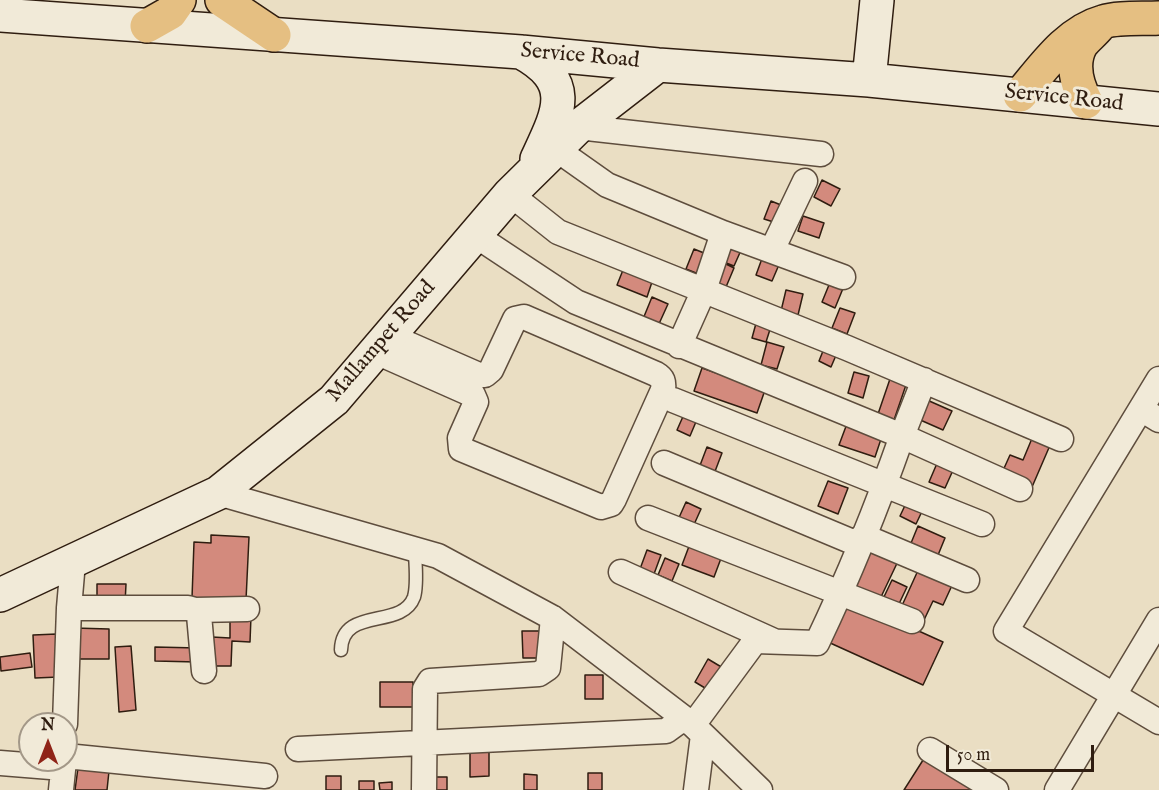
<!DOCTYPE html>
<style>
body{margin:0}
#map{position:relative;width:1159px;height:790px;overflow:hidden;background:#eadec3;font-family:"IM FELL English",serif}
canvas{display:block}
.north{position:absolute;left:18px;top:712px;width:60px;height:60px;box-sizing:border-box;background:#f1ead8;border:2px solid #a39888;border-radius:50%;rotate:0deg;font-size:16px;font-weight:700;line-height:24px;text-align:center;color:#2f1d10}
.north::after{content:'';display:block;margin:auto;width:21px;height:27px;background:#8f2418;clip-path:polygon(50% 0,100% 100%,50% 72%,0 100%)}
.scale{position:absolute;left:946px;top:745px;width:148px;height:27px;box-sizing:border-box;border:3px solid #2f1d10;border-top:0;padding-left:8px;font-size:18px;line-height:21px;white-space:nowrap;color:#2f1d10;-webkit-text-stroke:4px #f1ead8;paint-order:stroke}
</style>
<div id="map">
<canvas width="1159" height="790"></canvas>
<div class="north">N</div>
<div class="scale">50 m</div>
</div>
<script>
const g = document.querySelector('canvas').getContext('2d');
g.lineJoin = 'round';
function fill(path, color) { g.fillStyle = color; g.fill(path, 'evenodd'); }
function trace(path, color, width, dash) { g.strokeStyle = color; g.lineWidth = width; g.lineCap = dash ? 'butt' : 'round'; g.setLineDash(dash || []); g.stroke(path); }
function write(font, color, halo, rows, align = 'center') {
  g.font = font + ' "IM FELL English",serif'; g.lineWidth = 6; g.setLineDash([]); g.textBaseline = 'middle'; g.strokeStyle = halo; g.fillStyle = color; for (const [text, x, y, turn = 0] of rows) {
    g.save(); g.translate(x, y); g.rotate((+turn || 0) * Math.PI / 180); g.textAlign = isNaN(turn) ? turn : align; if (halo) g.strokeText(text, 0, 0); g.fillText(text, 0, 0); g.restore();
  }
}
const building = new Path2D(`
 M822 180 840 189 831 206 814 197Z
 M771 201 786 207 780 224 764 219Z
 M803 216 824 223 819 238 798 231Z
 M729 243 742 248 734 266 721 261Z
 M694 249 709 255 701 275 686 269Z
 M764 253 781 260 772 281 756 275Z
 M722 262 734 268 726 287 713 281Z
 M625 265 654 276 647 297 617 285Z
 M831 280 844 286 835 308 822 302Z
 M786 290 803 294 798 315 781 311Z
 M652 297 668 304 658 326 643 319Z
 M840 308 855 313 847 334 832 328Z
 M758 316 773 320 766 342 752 338Z
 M827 341 840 346 831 367 819 361Z
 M767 342 784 347 777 369 761 365Z
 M702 368 765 390 757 413 694 391Z
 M854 372 869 376 863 398 848 393Z
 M891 376 907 382 894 420 878 414Z
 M927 400 952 411 943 430 918 419Z
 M685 412 698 417 690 436 677 430Z
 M848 421 883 433 875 457 839 445Z
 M1033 436 1051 443 1032 487 1001 475 1010 455 1023 460Z
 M707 447 722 453 714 474 699 468Z
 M938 461 954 468 945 488 929 482Z
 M828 481 848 488 838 514 818 506Z
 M909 497 925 505 916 524 900 516Z
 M686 502 701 509 692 529 677 522Z
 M918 526 945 538 936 560 909 548Z
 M211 535 249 537 246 600 192 598 194 542 211 543Z
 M691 541 723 553 714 577 682 565Z
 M870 544 900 557 880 599 850 585Z
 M647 550 661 555 654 574 640 569Z
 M665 558 679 564 672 581 658 575Z
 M920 566 954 581 943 605 933 601 924 620 900 610Z
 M892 580 907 587 897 608 882 601Z
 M97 584H126L125 604H97Z
 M848 599 943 642 923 685 828 642Z
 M230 616H251L250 642 232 641 231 666H212V637L230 638Z
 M74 628 109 629V659H73Z
 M522 631H539V658H523Z
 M57 634 59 677 35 678 33 635Z
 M131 646 136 710 119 712 115 647Z
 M155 647 198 648 197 662 155 661Z
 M30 653 32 667 1 671 0 657Z
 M708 659 723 668 710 691 695 682Z
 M585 675H603V699H585Z
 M380 682H413V707H380Z
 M470 751H489V776L470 777Z
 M925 757 978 790H904Z
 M78 768 109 771 107 790H75Z
 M588 773H602V790H588Z
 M524 774 537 775V790H524Z
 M326 776H341V790H326Z
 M435 777H447V790H436Z
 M359 781H374V790H359Z
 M392 782V790H380L379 783Z`);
fill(building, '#d38a7d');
trace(building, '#2f1d10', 1.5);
const lane = new Path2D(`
 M341 650C342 606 402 630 414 597 418 583 415 564 415 549`);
const street = new Path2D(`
 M578 127 821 154
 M556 149 607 185 723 233 704 290 679 346
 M510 194 558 232 847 348 1061 439
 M723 233 843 277
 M475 235 576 302 902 436 924 380
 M772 250 805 181
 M376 352 473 395 476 402 460 438 461 449 601 507 611 504 614 499 663 390C664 382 663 378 656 374L524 317 515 319 491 370 485 375H479L390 336
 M1159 379 1006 631 1159 722
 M673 400 982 524
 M1141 409 1159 420
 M664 463 860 545
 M218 493 438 556 553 618 693 725 760 790
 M648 518 912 621
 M863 536 967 580
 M621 572 774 641
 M69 608H188L195 610 199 615 204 671
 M195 610 247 609
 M65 724 69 608 73 562
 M693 725 755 641 817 643C849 576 877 507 902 436L1020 489
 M298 749 666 731 684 718
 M930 750 996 790
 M66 756 265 776
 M0 763 63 768
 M61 790 64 760
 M424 790 425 689 430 681 539 674 548 668 553 618
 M696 790 703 735
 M1057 790 1159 620`);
const secondary = new Path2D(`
 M0 15 521 52 658 65 869 80 1159 109
 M521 52C576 82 559 112 537 159
 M869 80 877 0
 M0 595 218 493 334 400 510 194 578 127 658 65`);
const highway = new Path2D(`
 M222 0 274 35
 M147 26 170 13 179 0
 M1020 95C1043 68 1067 32 1103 22 1118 17 1142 19 1159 18
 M1086 102C1077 85 1071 63 1081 45 1085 39 1093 33 1098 27`);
trace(lane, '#5e4d3d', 15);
trace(street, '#5e4d3d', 27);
trace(secondary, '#2f1d10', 36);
trace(highway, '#2f1d10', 36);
trace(lane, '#f1ead8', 12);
trace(street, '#f1ead8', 24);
trace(secondary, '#f1ead8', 33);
trace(highway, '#e5bf82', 33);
write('22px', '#2f1d10', '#f1ead8', [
 ["Service Road",580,57,5],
 ["Service Road",1064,99,6],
 ["Mallampet Road",382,342,-49]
]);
</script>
